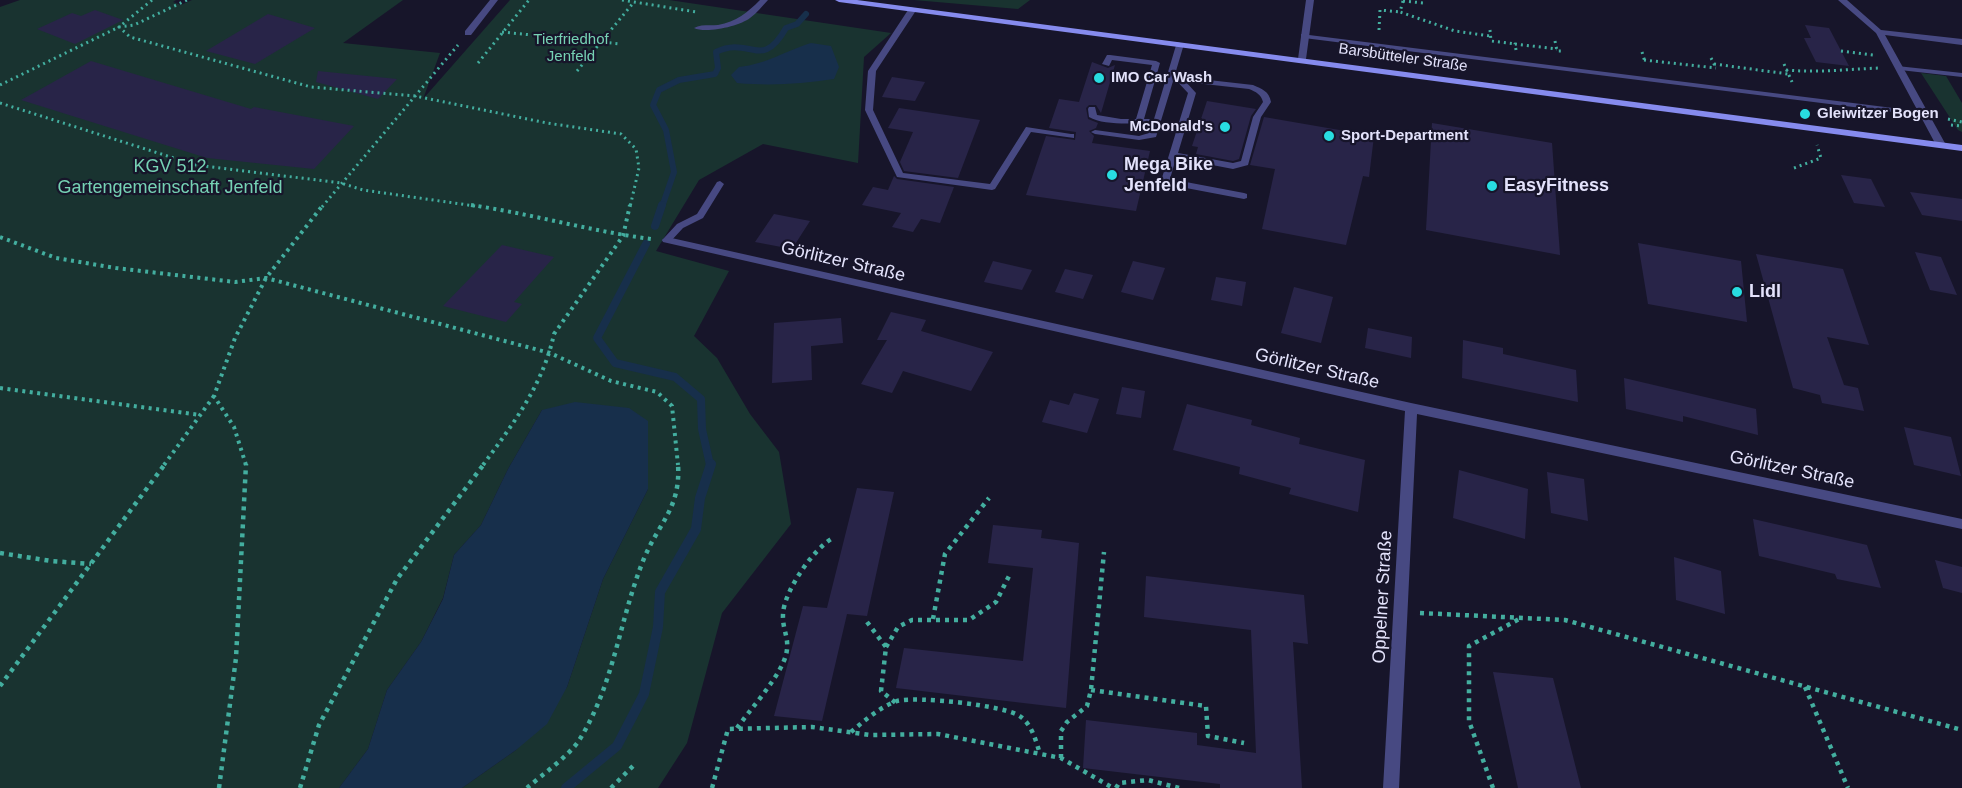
<!DOCTYPE html>
<meta charset="utf-8">
<style>
body{margin:0}
canvas{display:block;background:#17152a}
</style>
<canvas width="1962" height="788"></canvas>
<script>
const g = document.querySelector('canvas').getContext('2d');
g.lineJoin = 'round';
function fill(path, color) { g.fillStyle = color; g.fill(path, 'evenodd'); }
function trace(path, color, width, dash) { g.strokeStyle = color; g.lineWidth = width; g.lineCap = dash ? 'butt' : 'round'; g.setLineDash(dash || []); g.stroke(path); }
function write(font, color, halo, rows, align = 'center') {
  g.font = font + ' Arial,sans-serif'; g.lineWidth = 4.5; g.setLineDash([]); g.textBaseline = 'middle'; g.strokeStyle = halo; g.fillStyle = color; for (const [text, x, y, turn = 0] of rows) {
    g.save(); g.translate(x, y); g.rotate((+turn || 0) * Math.PI / 180); g.textAlign = isNaN(turn) ? turn : align; if (halo) g.strokeText(text, 0, 0); g.fillText(text, 0, 0); g.restore();
  }
}
fill(new Path2D(`
 M20 0H176L173 2 181 5 192 0H403L343 43 440 53 423 99 510 0H669L891 33 864 57 858 163 763 144 699 180 656 251 729 271 694 336 717 358 750 414 779 452 791 524 722 613 687 743 658 788H462L516 750 567 687 603 579 648 489 542 410 508 469 481 525 454 555 443 598 421 642 387 690 368 749 339 788H0V7Z
 M914 0H1030L1018 9Z
 M1921 73 1946 76 1962 103V132L1958 130Z`), '#193330');
fill(new Path2D(`
 M811 43 831 46 839 67 834 79C801 84 770 86 737 83L731 75 739 67C767 64 785 51 811 43Z
 M575 402 629 408 648 421V489L603 579 567 687 547 724 516 750 462 788H339L368 749 387 690 421 642 443 599 454 555 481 525 508 469 542 410Z`), '#172f4b');
trace(new Path2D(`
 M662 207 674 172 666 130 653 105 659 90 679 80 715 74 718 68 716 52C750 35 761 72 786 28L797 24 806 14`), '#172f4b', 6);
trace(new Path2D(`
 M655 226 662 205
 M646 244 597 338 615 363 675 377 701 399 702 429 710 465`), '#172f4b', 8);
trace(new Path2D(`
 M566 788 617 746 644 694 658 627 660 592 696 529 700 498 711 464`), '#172f4b', 10);
fill(new Path2D(`
 M95 10 123 20 75 44 37 29 72 13 81 16Z
 M268 14 315 28 255 64 206 51Z
 M1805 25 1829 28 1849 66 1816 62 1804 38H1811Z
 M91 61 251 109 254 107 354 126 314 169 207 158 21 100Z
 M1092 62 1108 68 1115 65 1101 113 1096 105H1089L1086 108 1088 119 1098 123 1096 128 1089 131 1094 136 1092 143 1150 151 1136 211 1026 195 1046 136 1075 140 1076 132 1049 128 1059 99 1079 102Z
 M318 71 397 79 378 99 316 82Z
 M892 77 925 82 915 101 882 97Z
 M1207 101 1256 109 1251 116 1239 159 1233 161 1196 154 1198 147 1192 146Z
 M899 108 980 120 958 178 904 171 900 162 913 132 888 128Z
 M1264 117 1374 136 1369 177 1363 176 1346 245 1262 229 1275 169 1250 165Z
 M1432 123 1552 143 1560 255 1426 230Z
 M1841 175 1871 179 1885 207 1854 203Z
 M894 176 897 179 954 187 940 223 921 219 913 232 892 227 901 213 862 205 873 187 888 190Z
 M1910 192 1962 199V221L1922 215Z
 M774 214 810 221 792 249 755 242Z
 M1638 243 1741 261 1747 322 1648 304Z
 M502 245 554 257 514 302 522 304 506 322 443 306Z
 M1915 252 1941 257 1957 295 1930 290Z
 M1756 254 1843 269 1869 345 1827 337 1844 385 1858 388 1864 411 1822 403 1820 395 1793 388Z
 M993 261 1032 270 1022 290 984 282Z
 M1133 261 1165 268 1153 300 1121 292Z
 M1065 269 1093 275 1083 299 1055 292Z
 M1216 277 1246 282 1242 306 1211 300Z
 M1294 287 1333 297 1321 343 1281 333Z
 M891 312 926 320 921 331 993 352 971 391 903 371 892 393 861 384 887 340H877Z
 M841 318 843 343 811 346 812 380 772 383 774 323Z
 M1368 328 1412 337 1411 358 1365 348Z
 M1463 340 1503 348V354L1576 370 1578 402 1462 378Z
 M1624 378 1756 409 1758 435 1683 416V422L1626 409Z
 M1122 387 1145 391 1141 418 1116 414Z
 M1074 393 1099 399 1087 433 1042 422 1050 400 1069 405Z
 M1187 404 1252 420 1251 425 1300 438 1299 444 1365 460 1358 512 1289 494 1291 488 1239 474 1240 467 1173 450Z
 M1904 427 1951 437 1961 476 1914 465Z
 M1459 470 1528 489 1525 539 1453 518Z
 M1547 472 1584 479 1588 521 1551 513Z
 M857 488 894 492 867 616 847 614 822 721 774 716 803 606 827 608Z
 M1753 519 1867 545 1881 588 1837 579 1835 574 1759 556Z
 M993 525 1042 530 1041 538 1079 543 1066 708 896 688 904 648 1023 661 1033 568 988 563Z
 M1674 557 1721 571 1725 614 1676 600Z
 M1935 560 1962 567V593L1943 588Z
 M1146 576 1304 595 1308 644 1293 642 1302 788H1220V784L1083 768 1086 720 1197 733V745L1256 753 1251 630 1144 617Z
 M1493 672 1553 678 1581 788H1518Z`), '#282448');
trace(new Path2D(`
 M152 0 119 27 130 37 311 87 415 96 547 123 621 134 636 149 639 168 630 207
 M622 0 696 12
 M1403 1 1400 12 1455 31 1490 36
 M1403 1 1424 3
 M1379 30 1380 10 1400 12
 M1490 30 1491 41 1515 44
 M502 32 621 44
 M1555 41 1557 51H1561
 M1516 50 1515 44 1557 49
 M1841 51 1873 55
 M1642 52 1645 62
 M1711 58 1715 66
 M1644 60 1716 68
 M478 63 529 0
 M1714 64 1788 74
 M1784 64 1792 82
 M1786 70C1819 73 1848 69 1881 68
 M577 71 634 2
 M0 85 119 27 134 25 187 0
 M0 103 196 165 341 183 363 190 482 207
 M1948 119 1962 122
 M1951 125 1962 126
 M1794 168 1821 158 1817 145
 M322 207 458 45`), '#43ae9f', 3, [2, 4]);
trace(new Path2D(`
 M471 205C532 214 590 231 651 239
 M0 237 56 258 116 268 235 282 266 278 550 353 611 381 657 392 672 406 678 465
 M0 388 200 415
 M164 465 214 396
 M246 465 234 427 214 396 235 338 266 278 323 205
 M483 465C513 424 543 385 554 334L623 236 630 205`), '#43ae9f', 4, [3, 4.5]);
trace(new Path2D(`
 M0 553 51 561 91 564
 M1420 613 1565 620 1962 730
 M933 619 945 554 989 498
 M867 622 886 647 881 691 896 703
 M886 647 898 627 912 620H969L996 602 1009 576
 M0 686 165 464
 M1805 687 1848 788
 M1091 690 1206 706 1208 736 1244 743
 M737 728C750 710 774 683 783 663 793 641 782 633 783 614 784 591 814 548 833 538
 M851 732C865 720 880 707 897 701 915 696 1007 705 1021 717 1032 725 1036 741 1040 754
 M1061 758V731L1067 722 1087 706 1091 690 1104 552
 M219 788 236 658 246 464
 M300 788 319 725 397 579 484 464
 M527 788C542 775 567 757 578 742 614 686 619 621 643 561 658 523 681 509 678 464
 M611 788 635 764
 M712 788 728 729 812 727 870 735 938 734 1061 758 1113 788
 M1116 788 1119 783 1148 780 1179 788
 M1493 788 1469 721V646L1521 618`), '#43ae9f', 4.5, [4, 5]);
fill(new Path2D(`
 M490 0H498L471 35H465V31Z
 M760 0H768C762 6 757 13 750 18 740 26 706 34 694 28 701 24 710 26 718 25 736 22 748 12 760 0Z
 M910 7 917 9 876 71 873 110 903 173 990 184 1026 127 1071 134H1074V138L1031 132 995 189 992 190 897 177 865 110 868 71Z
 M1301 34 1925 112 1929 114 1925 116 1304 38H1301Z
 M1177 42 1184 44 1176 71 1182 77 1253 85C1262 89 1269 91 1271 102L1261 117 1248 165 1233 169 1176 158 1170 179 1244 193 1247 194V198L1244 199 1165 184 1161 181 1188 93 1174 78 1156 137 1139 140 1095 134 1091 132 1095 130 1139 136 1149 133 1152 123C1135 123 1104 126 1089 117L1088 109 1089 107H1095L1097 115 1121 119H1136L1152 65 1112 60 1109 66 1102 64 1107 55H1110L1156 61 1160 63 1144 119H1154ZM1186 82 1249 89C1256 92 1261 94 1263 102L1253 117 1241 161 1233 163 1178 153 1196 93Z
 M1897 66 1962 73V77L1900 70H1897Z
 M720 181 724 184 703 218 683 228 670 242H664L662 240 664 238 677 224 697 214 717 182Z`), '#474982');
fill(new Path2D(`
 M1306 0H1314L1306 59 1302 62 1298 59Z
 M1838 0H1847L1881 30 1962 39V45L1885 35 1946 145 1944 147 1941 148 1936 145 1876 33Z
 M667 237 1411 403 1962 519V529L1417 414 1399 788H1383L1405 411 663 242 662 240Z`), '#474982');
fill(new Path2D(`
 M835 0H857L1962 145V151L839 2Z`), '#868bee');
for (const [x, y, r, color] of [
 [1099,78,6,"#28dce1"],
 [1805,114,6,"#28dce1"],
 [1225,127,6,"#28dce1"],
 [1329,136,6,"#28dce1"],
 [1112,175,6,"#28dce1"],
 [1492,186,6,"#28dce1"],
 [1737,292,6,"#28dce1"]
]) { const dot = new Path2D(); dot.arc(x, y, r, 0, 2 * Math.PI); g.fillStyle = color; g.fill(dot); trace(dot, '#17152a', 2); }
write('15px', '#76d2b4', '#17152a', [
 ["Tierfriedhof",571,40],
 ["Jenfeld",571,57]
]);
write('15px', '#e3e2fb', '#17152a', [
 ["Barsbütteler Straße",1403,58,8]
]);
write('bold 15px', '#e3e2fb', '#17152a', [
 ["IMO Car Wash",1111,78],
 ["Gleiwitzer Bogen",1817,114],
 ["McDonald's",1213,127,"right"],
 ["Sport-Department",1341,136]
], 'left');
write('bold 18px', '#e3e2fb', '#17152a', [
 ["Mega Bike",1124,165],
 ["Jenfeld",1124,186],
 ["EasyFitness",1504,186],
 ["Lidl",1749,292]
], 'left');
write('18px', '#76d2b4', '#17152a', [
 ["KGV 512",170,167],
 ["Gartengemeinschaft Jenfeld",170,188]
]);
write('18px', '#e3e2fb', '#17152a', [
 ["Görlitzer Straße",843,262,13],
 ["Görlitzer Straße",1317,369,13],
 ["Görlitzer Straße",1792,470,12],
 ["Oppelner Straße",1383,597,-87]
]);
</script>
